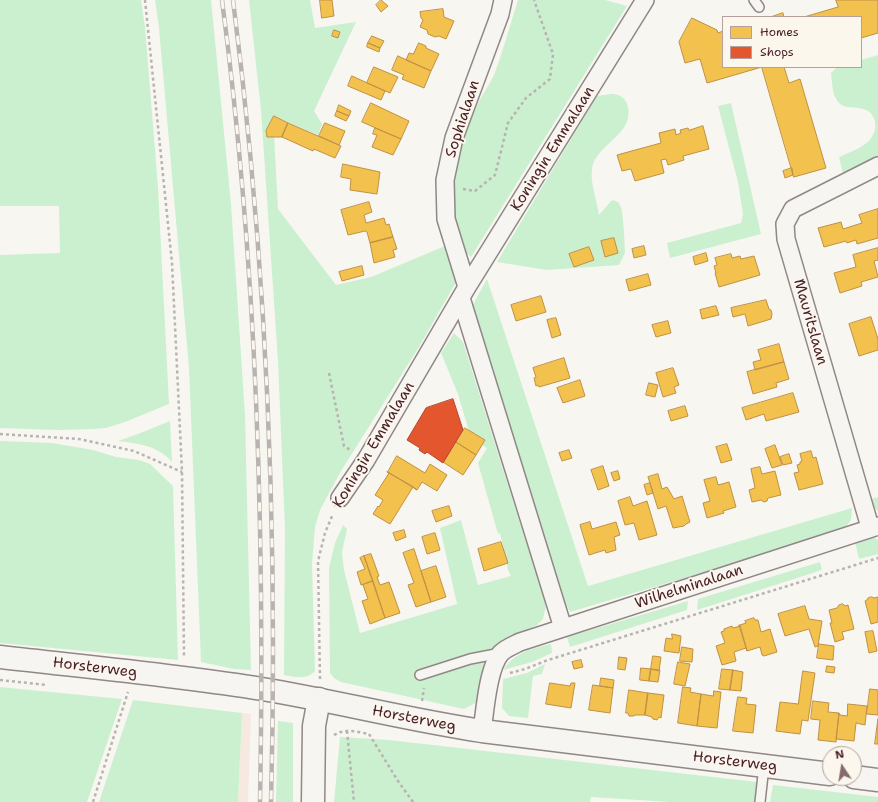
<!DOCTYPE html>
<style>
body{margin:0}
#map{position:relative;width:878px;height:802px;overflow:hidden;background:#f8f6f0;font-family:"Shantell Sans",sans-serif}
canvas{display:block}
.legend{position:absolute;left:722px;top:16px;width:140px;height:52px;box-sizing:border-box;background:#fbf7ec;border:1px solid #b4a19f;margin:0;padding:5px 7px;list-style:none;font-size:12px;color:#4a1f2b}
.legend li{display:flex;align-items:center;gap:8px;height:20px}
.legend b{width:20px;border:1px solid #b4a19f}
.north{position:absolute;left:822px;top:746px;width:40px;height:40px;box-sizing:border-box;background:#fbf7ec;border:1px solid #b4a19f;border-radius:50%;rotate:348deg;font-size:11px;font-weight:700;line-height:16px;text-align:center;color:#4a1f2b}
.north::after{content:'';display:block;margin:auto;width:14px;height:18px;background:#876a70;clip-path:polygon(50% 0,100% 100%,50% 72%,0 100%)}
</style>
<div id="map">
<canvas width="878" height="802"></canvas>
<ul class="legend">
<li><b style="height:11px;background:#f2c14e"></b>Homes</li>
<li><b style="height:11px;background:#e4572e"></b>Shops</li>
</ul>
<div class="north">N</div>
</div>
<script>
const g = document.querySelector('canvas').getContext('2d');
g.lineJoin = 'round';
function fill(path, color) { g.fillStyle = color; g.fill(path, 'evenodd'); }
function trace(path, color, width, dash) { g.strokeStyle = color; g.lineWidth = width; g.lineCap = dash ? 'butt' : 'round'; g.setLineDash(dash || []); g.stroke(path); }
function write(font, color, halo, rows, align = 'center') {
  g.font = font + ' "Shantell Sans",sans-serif'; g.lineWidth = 4; g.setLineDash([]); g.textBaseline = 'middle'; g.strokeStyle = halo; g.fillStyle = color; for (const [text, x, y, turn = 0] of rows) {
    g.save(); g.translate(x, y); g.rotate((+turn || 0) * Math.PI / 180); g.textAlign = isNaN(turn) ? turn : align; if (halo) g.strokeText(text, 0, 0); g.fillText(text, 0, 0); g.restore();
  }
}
fill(new Path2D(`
 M242 713 251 714 248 802H238Z`), '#f5e9e0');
fill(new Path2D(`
 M0 0H141L145 27 158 187 169 404 125 422 106 428 94 429 57 430 0 428V255L60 253 59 206H0Z
 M155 0H211L231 204 245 415 251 670 234 669 201 662 189 368 159 28Z
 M249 0H310L315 28 356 22 314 111 322 124 318 135 273 116 278 209 336 285 371 277 445 246 456 282 419 347 341 471 320 510 315 527 312 564 315 671C307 680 295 677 284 675L285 528 278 361 261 110Z
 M518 0H605L627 6 471 257C462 250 461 242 458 231 446 189 459 146 476 108 481 96 489 86 494 75 503 51 510 25 518 0Z
 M878 55V157L843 174 839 157C855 150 878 143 875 122 874 117 871 112 866 110 857 106 847 110 839 103 832 96 832 82 831 73L837 67H861V60Z
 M610 94C618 94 624 96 627 104 637 134 596 143 592 169 590 183 597 201 599 215L611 201 614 200 619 203 622 210 624 232 625 253 619 265 547 270 497 262 597 96Z
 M731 103 761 234 670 258 667 243 741 223 743 214 738 182 718 106Z
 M487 279 588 586 852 508 851 520 840 534 799 544 570 612 564 601 534 511 472 306Z
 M454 333 463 342 546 606 543 619 537 625 511 637 493 653 483 666 479 701 464 709 341 682 334 678 330 673 329 568 335 543 343 525 347 529 342 552 344 570 360 633 457 604 440 528 461 520 478 585 511 576 508 570 500 533 498 534 478 463 487 448 471 438 458 394 441 353Z
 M170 421 172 462C157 445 139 444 118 441L138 434Z
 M0 441 52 443 93 450 116 457 139 460 150 464 173 486 178 660 0 643Z
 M878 497V511L868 503V500Z
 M873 537 878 540V554L859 559 855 542Z
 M820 562 822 570 697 610 698 599Z
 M688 601 687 610 570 647 567 637Z
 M551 644 552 653 532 662 503 670C515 652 531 649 551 644Z
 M545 664 542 674 533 676 528 718 509 716 502 708 503 679 527 673Z
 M0 687 122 699 87 802H0Z
 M133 700 242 713 238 802H99Z
 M278 721 293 723V802H276Z
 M340 737 389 740 757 782 756 802H670L591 797 590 802H334Z
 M773 785 878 797V802H770Z`), '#cbf0d0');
const homes = new Path2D(`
 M320 0H332L334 16 322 18Z
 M381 0 388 6 381 12 376 5Z
 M836 0H878V33L861 38V17H804L838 7Z
 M443 9 444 17 454 21 446 39 439 36 435 37 428 34 427 30 420 27 423 20 421 18 420 12Z
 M783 13 784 17H771Z
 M692 18 717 30 718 33 723 31V67H762L707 83 700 59 685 63 679 42Z
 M334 30 340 32 338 38 332 36Z
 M372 36 384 41 380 48 368 43Z
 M368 43 380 48 379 52 367 47Z
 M419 43 426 46V48L439 54 431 71 406 60 409 53 413 54Z
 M398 56 431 71 424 88 402 79 404 75 392 70Z
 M374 67 398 77 390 93 367 83Z
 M762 67H784L789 83 800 79 826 168 794 177Z
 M352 76 385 91 381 100 348 86Z
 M371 103 409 121 401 139 362 122Z
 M339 105 351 111 349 116 337 111Z
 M337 111 349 116 346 121 335 116Z
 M274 116 288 123 282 137H267L266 131Z
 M288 123 341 146 335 158 314 149 313 151 282 137Z
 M325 123 345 131 339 145 319 136Z
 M703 126 709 149 683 156 684 160 668 165 666 159 661 160 664 173 635 181 631 169 622 171 617 155 661 143 659 133 675 129 676 135 681 133 680 130 688 128 689 130Z
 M375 128 401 139 393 155 372 147 377 135 373 134Z
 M343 164 380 172 377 194 350 190 351 179 341 177Z
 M792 168 793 175 785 178 783 171Z
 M369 202 372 212 364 215 366 223 384 218 386 225 389 224 393 237 370 243 367 232 365 231 348 235 341 210Z
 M878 209V238L857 244 856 240 847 243 846 241 824 247 818 228 841 222 843 229 862 223 859 215Z
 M393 237 397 249 393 250 395 257 374 263 370 243Z
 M614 238 618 253 605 257 601 241Z
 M644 246 646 255 634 258 632 249Z
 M589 247 594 260 574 267 569 254Z
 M878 248V260L874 261 878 277 861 282 862 286 840 293 834 273 856 267 853 255Z
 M706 253 708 261 695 265 693 257Z
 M731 254 732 258 740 256 741 259 754 256 760 275 719 287 715 273H716L714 266 717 265 715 258Z
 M362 266 364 275 342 281 339 272Z
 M648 274 651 285 629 291 626 280Z
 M541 296 546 312 516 321 511 305Z
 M766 300 769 309 771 310 772 314 771 319 748 326 745 314 733 317 731 308Z
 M716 306 719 315 702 319 700 310Z
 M871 317 878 339V350L859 356 849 324Z
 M556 318 561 335 552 338 547 320Z
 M668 321 671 333 656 337 652 325Z
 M779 344 784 362 755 370 753 362 761 360 758 350Z
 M564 358 570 378 539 387 538 385 536 386 534 378 536 377 533 368Z
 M784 362 789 379 776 383 777 387 753 394 747 372Z
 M673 368 679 385 674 387 676 393 663 397 656 373Z
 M580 380 585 396 563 403 557 388Z
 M649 383 658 385 655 397 646 395Z
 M793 393 799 412 766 421 764 414 746 420 742 408Z
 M685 406 688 416 671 421 668 411Z
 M465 428 485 440 476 455 456 442Z
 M456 442 476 455 463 475 443 462Z
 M727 444 732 460 721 463 716 447Z
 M775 445 782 465 772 468 765 449Z
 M569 450 572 458 562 461 559 453Z
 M811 451 813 458 816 457 823 484 799 490 794 473 799 472 797 465 800 464V462L802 461 800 454Z
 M789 454 792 463 783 465 780 457Z
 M397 456 425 473 430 464 447 475 437 491 422 482 417 490 388 472Z
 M603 466 609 486 598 490 591 470Z
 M760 467 762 474 775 471 781 495 768 498 767 501 764 502 761 500 752 502 749 490 755 488 751 469Z
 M618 471 620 479 614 481 611 473Z
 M387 472 412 486 417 490 413 487 390 524 373 514 378 506 379 507 383 500 375 495 389 473Z
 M658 474 662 489 667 487 674 499 682 496 690 522 686 524 684 526 673 528 666 506 658 509 648 477Z
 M716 477 718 485 729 482 736 507 723 511 724 513 707 518 703 503 710 501 704 480Z
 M650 483 653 493 647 495 644 485Z
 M630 497 633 506 647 501 657 535 639 540 634 523 625 525 618 501Z
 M449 506 452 516 436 522 432 511Z
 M590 522 592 529 616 522 620 535 614 537 616 550 606 553 605 550 589 555 580 525Z
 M404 530 406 537 396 541 393 533Z
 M435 533 440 550 427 554 422 537Z
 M501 542 508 563 484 571 478 549Z
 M414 549 431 602 416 607 408 585 414 583 403 553Z
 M371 554 379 576 377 577 380 585 389 582 400 613 385 618 364 556Z
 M364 556 373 581 361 585 357 572 365 569 360 558Z
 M436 566 446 597 431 602 421 571Z
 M373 581 385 618 370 624 362 601 368 599 363 585Z
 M872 597 874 598 878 597V622L871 624 865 601 867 600 868 598Z
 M843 604 845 606 848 605 854 629 842 632 844 639 835 642 830 623H832L829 610 837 608 839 605Z
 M805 606 809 619 822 621 818 646 815 647 809 629 785 636 778 614Z
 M754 618 755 620H758L761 632 770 629 777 652 764 656 762 655 760 647 747 651 740 625 746 623 745 621Z
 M739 625 747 651 746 648 734 652 736 661 722 665 716 646 725 643 721 632 724 631V629L732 626 733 628 740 626Z
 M873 631 877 651 869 653 865 632Z
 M672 634 681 636 679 653 664 651 666 638 672 639Z
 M819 644 834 646 833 660 817 658Z
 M682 647 693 649 692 662 680 661Z
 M653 656 661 657 659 671 651 669Z
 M619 657 627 658 625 670 618 669Z
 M581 660 583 667 574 669 572 662Z
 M678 662 690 664 685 686 674 684Z
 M827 666 835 667 834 673 826 672Z
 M641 668 651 669 649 681 640 680Z
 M651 669 660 670 658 682 649 681Z
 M722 669 733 670 730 690 719 689Z
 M733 670 743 672 741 691 730 690Z
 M803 671 815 673 808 721 802 720 800 734 776 731 780 702 798 704Z
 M601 678 614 680 613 688 600 686Z
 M550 683 570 686 571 683H575L571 708 546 704Z
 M593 685 613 688 610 713 589 710Z
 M683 687 691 688 690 692 701 694 697 726 678 723Z
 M870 689 878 690V715L867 714Z
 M629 690 648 693 645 715H635L634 716H629L628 713H626Z
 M714 691 721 692 717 728 697 726 701 694 713 696Z
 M648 693 664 695 661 718 659 717 657 720 653 719 652 717 645 715Z
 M738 697 747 698 746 704 756 705 753 733 733 731Z
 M813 701 829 703 828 712 839 713 836 742 818 740 820 720 811 719Z
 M848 704 867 706 865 725 856 723 854 741 836 739 839 713 840 715 847 716Z
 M878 719V744H875Z`);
fill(homes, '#f2c14e');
trace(homes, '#c09044', 1);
const shops = new Path2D(`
 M453 399 463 430 443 463 427 452 425 454 419 450 420 448 407 440 426 408Z`);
fill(shops, '#e4572e');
trace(shops, '#b6462d', 1);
const service = new Path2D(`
 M754 0 759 7
 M420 675 470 659 501 653
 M760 802 764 766`);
const minor = new Path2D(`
 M467 287 446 219 445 180 454 138 500 14 503 0
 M461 298 563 628
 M340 498 366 460 467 287 645 0
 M870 527 786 239 785 224 793 209 878 166
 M482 731C485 711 488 667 501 653 506 648 514 645 520 642L878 526`);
const tertiary = new Path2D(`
 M313 802 314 726 319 699`);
const secondary = new Path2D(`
 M0 657C87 667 175 675 262 689 335 701 408 720 482 731L830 774
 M854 777 878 780`);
trace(service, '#918787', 12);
trace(minor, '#918787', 20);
trace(tertiary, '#918787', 25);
trace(secondary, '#918787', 25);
trace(new Path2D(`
 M145 0 172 263 182 472 184 658
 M463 189 475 191 495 175 508 123 526 98 550 79 553 54 534 0
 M329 373 344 446 352 451
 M0 434 79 439 134 451 182 472
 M510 673 525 669 548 660 878 558
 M320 679 318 561 325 533 333 514
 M0 680 47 685
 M422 701 424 688
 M347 731 354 802
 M334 735C345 728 358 732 369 734L398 781 413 802
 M93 802 128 692`), '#b8b3b1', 2.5, [3, 3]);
trace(service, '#f6f5f1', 9);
trace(minor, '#f6f5f1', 17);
trace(tertiary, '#f6f5f1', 22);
trace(secondary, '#f6f5f1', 22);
const rail = new Path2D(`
 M222 0C257 266 265 534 260 802
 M233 0C267 265 278 535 271 802`);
trace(rail, '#b8b3b1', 4.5);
trace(rail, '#fbf7ec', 3, [9]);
write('15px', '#4a1f2b', '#fbf7ec', [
 ["Sophialaan",463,119,-72],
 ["Koningin Emmalaan",553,149,-58],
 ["Mauritslaan",810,322,74],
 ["Koningin Emmalaan",374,445,-59],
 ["Wilhelminalaan",689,587,-18],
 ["Horsterweg",95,668,7],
 ["Horsterweg",414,719,11],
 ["Horsterweg",735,762,7]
]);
</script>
